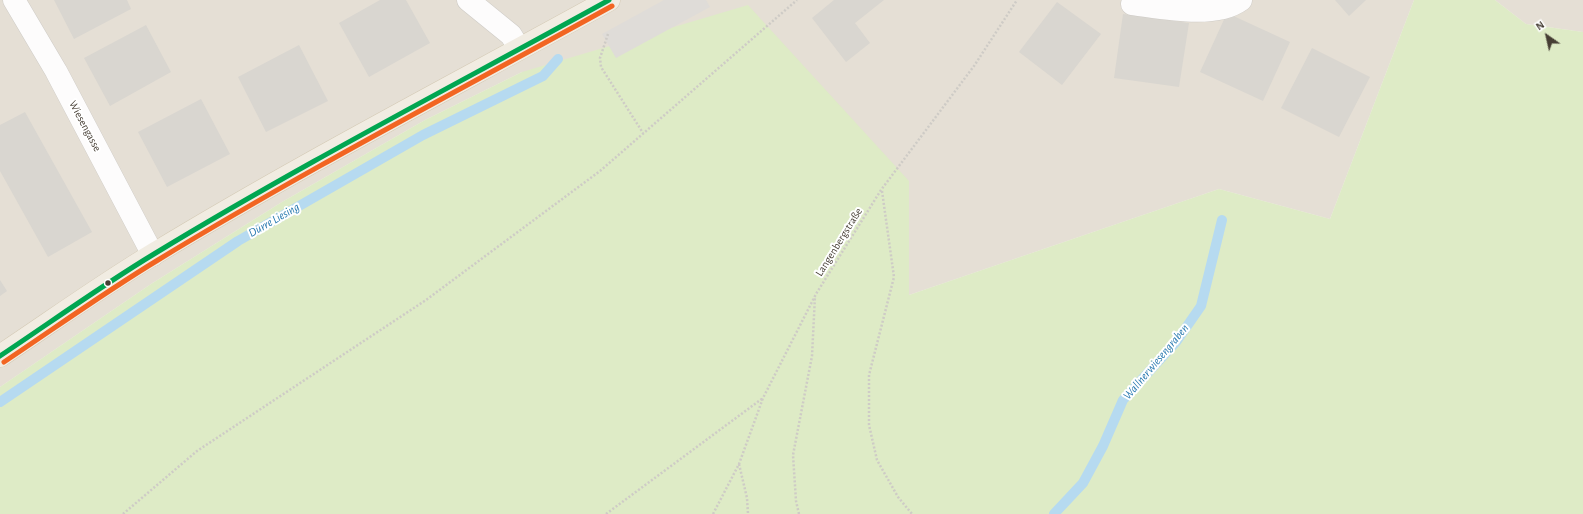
<!DOCTYPE html>
<meta charset="utf-8">
<style>
body{margin:0}
#map{position:relative;width:1583px;height:514px;overflow:hidden;background:#f0ede8;font-family:"Alegreya Sans",sans-serif}
canvas{display:block}
.north{position:absolute;left:1527px;top:16px;width:40px;height:40px;-webkit-text-stroke:3px #fff;paint-order:stroke;rotate:326deg;font-size:11px;font-weight:700;line-height:16px;text-align:center;color:#463e34}
.north::after{content:'';display:block;margin:auto;width:14px;height:18px;background:#463e34;clip-path:polygon(50% 0,100% 100%,50% 72%,0 100%)}
</style>
<div id="map">
<canvas width="1583" height="514"></canvas>
<div class="north">N</div>
</div>
<script>
const g = document.querySelector('canvas').getContext('2d');
g.lineJoin = 'round';
function fill(path, color) { g.fillStyle = color; g.fill(path, 'evenodd'); }
function trace(path, color, width, dash) { g.strokeStyle = color; g.lineWidth = width; g.lineCap = dash ? 'butt' : 'round'; g.setLineDash(dash || []); g.stroke(path); }
function write(font, color, halo, rows, align = 'center') {
  g.font = font + ' "Alegreya Sans",sans-serif'; g.lineWidth = 4; g.setLineDash([]); g.textBaseline = 'middle'; g.strokeStyle = halo; g.fillStyle = color; for (const [text, x, y, turn = 0] of rows) {
    g.save(); g.translate(x, y); g.rotate((+turn || 0) * Math.PI / 180); g.textAlign = isNaN(turn) ? turn : align; if (halo) g.strokeText(text, 0, 0); g.fillText(text, 0, 0); g.restore();
  }
}
fill(new Path2D(`
 M0 0H1414L1330 219 1219 189 909 295V181L522 72 425 120 282 202 151 284 0 387Z
 M1495 0H1583V32L1526 24Z`), '#e5dfd5');
fill(new Path2D(`
 M1414 0H1495L1526 24 1583 32V514H0V387L151 284 282 202 425 120 522 72 748 5 909 181V295L1219 189 1330 219Z`), '#deebc6');
fill(new Path2D(`
 M664 0H706L710 7 616 58 602 34Z`), '#dfdcd8');
trace(new Path2D(`
 M0 402 238 241 423 135 543 76 558 59
 M1054 514 1083 483 1103 446 1123 400 1176 342 1201 306 1222 220`), '#b6daf0', 10);
fill(new Path2D(`
 M54 0H127L131 9 74 39Z
 M380 0H406L430 43 369 77 339 23Z
 M834 0H884L855 23 870 43 846 62 812 18Z
 M1335 0H1366L1349 16Z
 M1057 2 1101 34 1062 85 1019 52Z
 M1227 13 1290 42 1263 101 1200 72Z
 M1123 14 1189 23 1179 87 1114 78Z
 M146 25 171 72 110 106 84 58Z
 M299 45 328 101 266 132 238 77Z
 M1312 48 1370 77 1339 137 1281 108Z
 M201 99 230 154 167 187 138 132Z
 M25 112 92 232 48 257 0 171V125Z
 M0 280 7 291 0 296Z`), '#d9d6d0');
const minor = new Path2D(`
 M14 0 56 71 153 255
 M468 0 511 35 519 48
 M1132 4C1163 8 1215 19 1241 0`);
const major = new Path2D(`
 M0 356C51 322 101 286 154 254 302 164 457 84 609 0`);
trace(minor, '#cecbc6', 23);
trace(major, '#d3c9b4', 23);
trace(new Path2D(`
 M608 34 600 58 601 67 643 133
 M882 191 894 277 869 375V425L877 460 898 497 912 514
 M739 464 747 498 748 514
 M123 514 197 451 426 300 600 171 797 0
 M606 514 763 398
 M713 514 739 464 763 398 816 294 881 190 974 66 1017 0
 M799 514 796 501 793 455 812 356 815 296`), '#cecbc6', 2.5, [2, 2]);
trace(minor, '#fdfcfc', 22);
trace(major, '#f1ece2', 22);
trace(new Path2D(`
 M0 356C51 322 101 286 154 254 302 164 457 84 609 0`), '#00a651', 5);
trace(new Path2D(`
 M4 362C55 328 105 292 158 260 306 170 460 90 612 6`), '#f26522', 5);
for (const [x, y, r, color] of [
 [108,283,3.5,"#463e34"]
]) { const dot = new Path2D(); dot.arc(x, y, r, 0, 2 * Math.PI); g.fillStyle = color; g.fill(dot); trace(dot, '#fff', 1.5); }
write('11px', '#463e34', '#fff', [
 ["Wiesengasse",85,126,62],
 ["Langenbergstraße",839,242,-58]
]);
write('italic 12px', '#2678af', '#fff', [
 ["Dürre Liesing",274,220,-30],
 ["Wallnerwiesengraben",1156,362,-50]
]);
</script>
